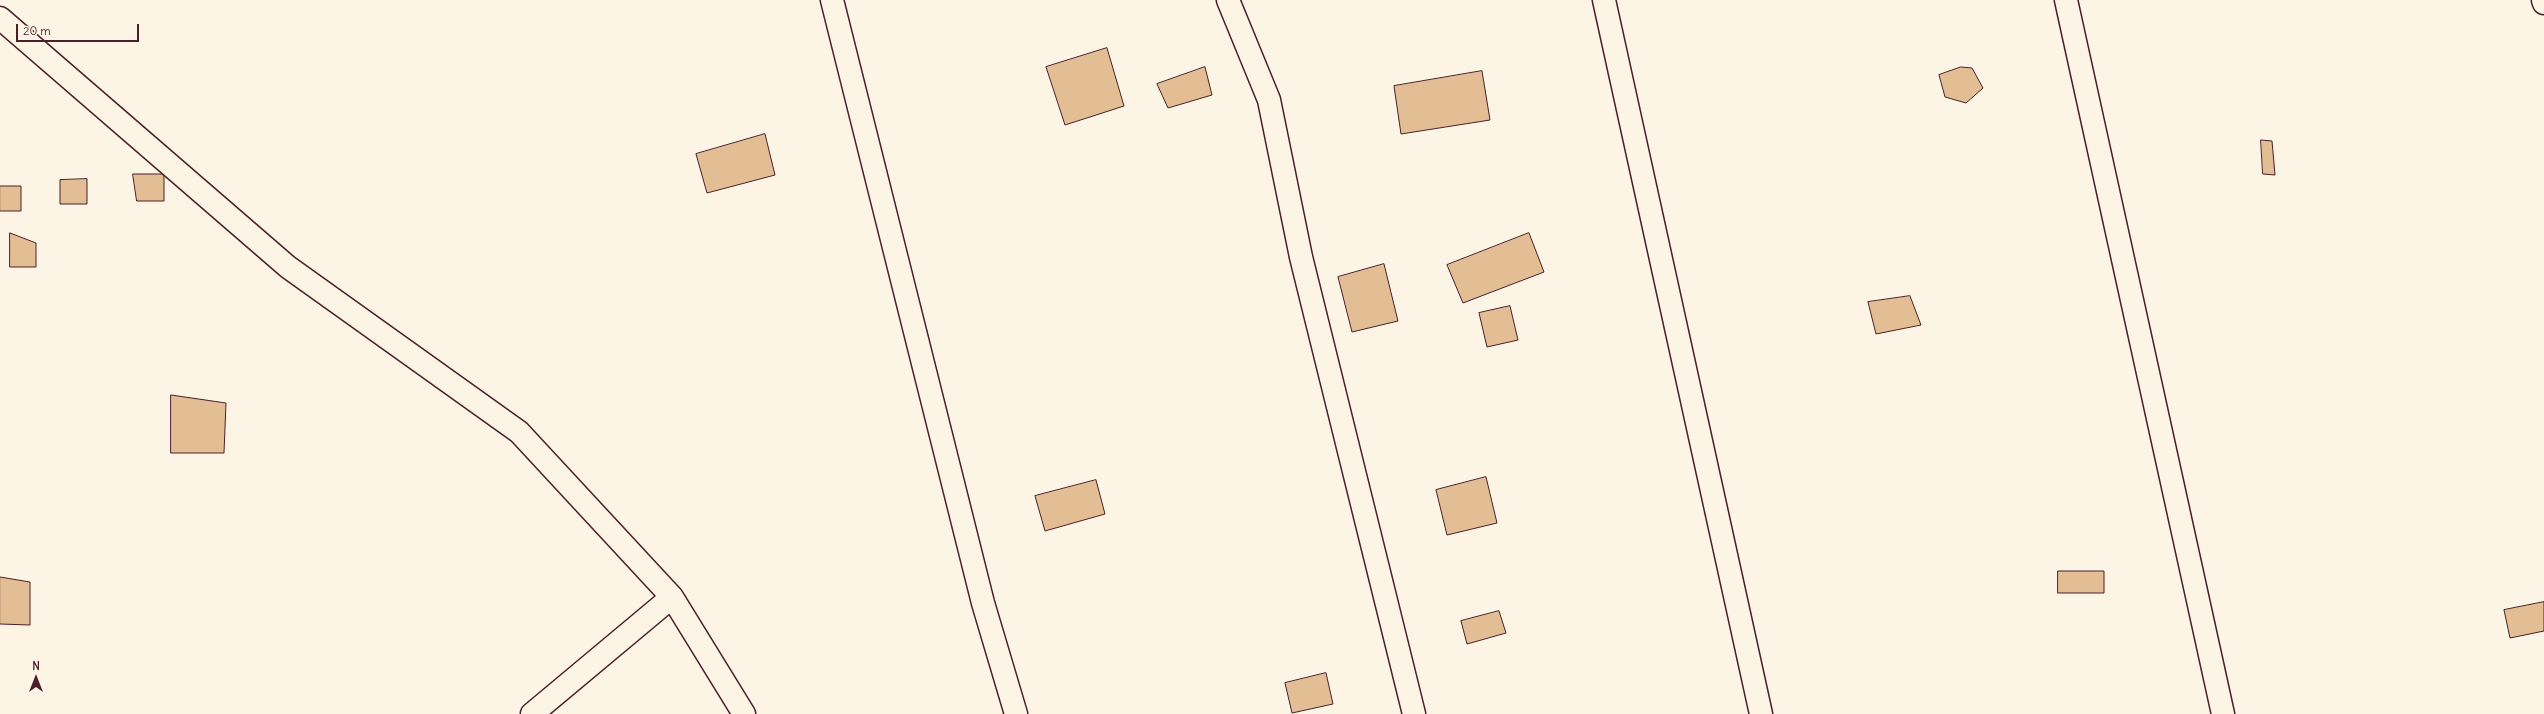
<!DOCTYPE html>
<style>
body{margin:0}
#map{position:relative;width:2544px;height:714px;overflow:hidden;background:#fcf5e5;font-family:Delius,sans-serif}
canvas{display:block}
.north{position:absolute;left:16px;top:658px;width:40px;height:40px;-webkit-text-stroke:3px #fcf5e5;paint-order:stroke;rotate:0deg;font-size:11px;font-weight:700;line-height:16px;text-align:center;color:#4a1f2b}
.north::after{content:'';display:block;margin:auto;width:14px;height:18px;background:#4a1f2b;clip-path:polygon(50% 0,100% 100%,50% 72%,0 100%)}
.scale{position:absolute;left:16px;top:24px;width:123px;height:18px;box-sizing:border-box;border:2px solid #4a1f2b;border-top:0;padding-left:5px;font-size:12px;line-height:14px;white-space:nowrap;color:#4a1f2b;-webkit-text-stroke:3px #fcf5e5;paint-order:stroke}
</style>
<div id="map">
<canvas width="2544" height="714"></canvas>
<div class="north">N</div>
<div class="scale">20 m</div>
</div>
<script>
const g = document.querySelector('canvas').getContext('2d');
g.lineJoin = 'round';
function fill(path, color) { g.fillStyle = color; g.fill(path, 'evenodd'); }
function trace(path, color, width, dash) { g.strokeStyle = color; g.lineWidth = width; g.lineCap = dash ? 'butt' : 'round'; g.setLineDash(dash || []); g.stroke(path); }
const building = new Path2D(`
 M1107 48 1124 106 1065 125 1046 67Z
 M1205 67 1212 95 1168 108 1157 84Z
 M1961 67 1972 68 1983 88 1966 103 1945 97 1939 75Z
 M1482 71 1490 120 1401 134 1394 86Z
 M765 134 775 175 707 193 696 154Z
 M2261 140 2272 141 2275 175 2263 174Z
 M133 174H164V201H137Z
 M87 179V204H60V180Z
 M0 186H21V211H0Z
 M10 233 36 243V267H10Z
 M1529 233 1544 272 1463 303 1447 265Z
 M1384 264 1398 321 1352 332 1338 277Z
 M1910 296 1921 325 1876 334 1868 302Z
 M1510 306 1518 340 1487 347 1479 313Z
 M171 395 226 403 224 453H171Z
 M1486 477 1497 523 1447 535 1436 490Z
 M1096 480 1105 514 1045 531 1035 496Z
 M2058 571H2104V593H2058Z
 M0 577 30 582V625L0 624Z
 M2544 602V631L2510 638 2504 610Z
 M1499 611 1506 633 1467 644 1461 621Z
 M1326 673 1333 704 1292 713 1285 683Z`);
fill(building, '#e3bd94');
trace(building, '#4a1f2b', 1);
const street = new Path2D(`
 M832 0 983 603 1016 714
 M1228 0 1269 100 1301 257 1414 714
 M1604 0 1761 714
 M2066 0 2223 714
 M2543 0 2544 3
 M0 18 288 267 519 432 672 597 744 714
 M532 714 672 597`);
trace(street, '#4a1f2b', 25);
trace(street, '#fcf5e5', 22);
</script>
